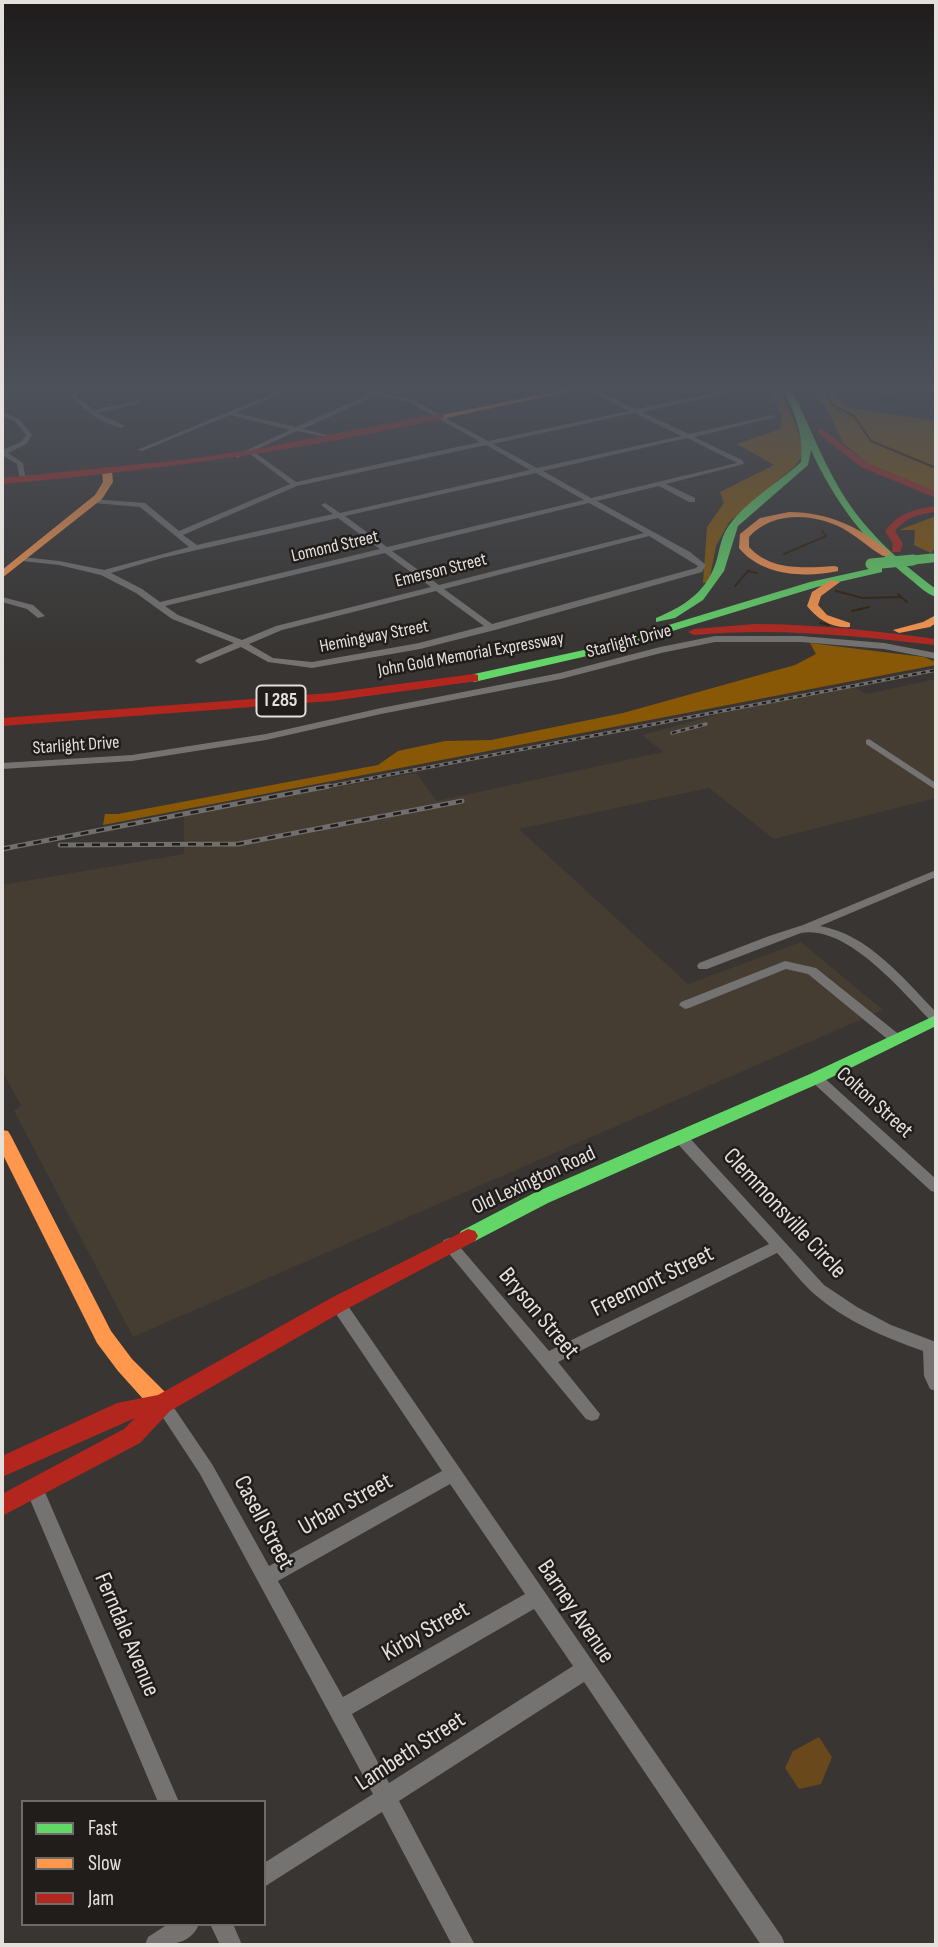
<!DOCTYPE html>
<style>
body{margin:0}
#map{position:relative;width:938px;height:1947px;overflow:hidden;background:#383532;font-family:"Sofia Sans Condensed",sans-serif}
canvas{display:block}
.frame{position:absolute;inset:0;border:4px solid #e4e0dc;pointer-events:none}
.legend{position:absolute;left:21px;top:1800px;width:245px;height:126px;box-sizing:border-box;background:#201d1b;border:2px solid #6e6b68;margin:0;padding:9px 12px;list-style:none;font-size:21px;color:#e4e0dc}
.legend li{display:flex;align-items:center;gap:14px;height:35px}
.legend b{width:35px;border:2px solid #6e6b68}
</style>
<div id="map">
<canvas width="938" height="1947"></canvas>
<div class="frame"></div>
<ul class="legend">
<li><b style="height:9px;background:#63d668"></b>Fast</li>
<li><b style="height:9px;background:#ff974d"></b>Slow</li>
<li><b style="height:9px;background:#b3261e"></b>Jam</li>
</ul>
</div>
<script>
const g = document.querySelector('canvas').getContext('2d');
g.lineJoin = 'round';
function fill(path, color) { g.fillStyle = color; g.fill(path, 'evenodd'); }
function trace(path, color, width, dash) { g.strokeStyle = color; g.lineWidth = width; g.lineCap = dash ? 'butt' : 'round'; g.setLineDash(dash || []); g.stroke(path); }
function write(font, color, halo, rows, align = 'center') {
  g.font = font + ' "Sofia Sans Condensed",sans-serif'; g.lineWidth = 5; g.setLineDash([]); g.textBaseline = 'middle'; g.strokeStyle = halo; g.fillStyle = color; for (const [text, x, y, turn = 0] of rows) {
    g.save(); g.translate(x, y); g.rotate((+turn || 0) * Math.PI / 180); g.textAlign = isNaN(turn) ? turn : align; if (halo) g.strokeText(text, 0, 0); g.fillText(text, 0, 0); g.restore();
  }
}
fill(new Path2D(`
 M936 679V798L774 839 709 788 519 829 688 984 801 942 883 1010 133 1337 14 1111 21 1106 2 1071V885L184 854V815L416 773 437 801 663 752 642 735 726 712 855 687 866 694Z`), '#453c32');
fill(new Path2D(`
 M819 1737 832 1757 821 1784 799 1789 785 1768 793 1751Z`), '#69481b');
fill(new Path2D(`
 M768 386H777C788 407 799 429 804 453L796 465 729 522 716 546 709 582 703 583 707 527 724 503 720 492 774 465 737 444 780 429 782 417Z
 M809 386H831L845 407 936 421V492L867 463 843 443 829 413Z
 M936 516V547L931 553 914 545 915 530H899Z
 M810 643 924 657 936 662V665L103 825 105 814H118L378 765 398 751 445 741 491 740 623 713 795 665 816 654Z`), '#885807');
trace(new Path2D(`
 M822 386 832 405 854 416 871 441 936 468
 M784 554 826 536 822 531
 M747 571 757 573
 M735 586 749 570
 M836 591 863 598 901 597
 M898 594 907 602
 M852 611 869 607
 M820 623 829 625`), '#2f1e09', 2);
fill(new Path2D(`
 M71 386H106L103 388 77 390 76 395 93 410 138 401 141 403 97 413 125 426 122 428C100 423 85 411 70 395Z
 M291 386H298L236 413 296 427 370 394 338 386H348L411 399 488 441 629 411 579 386H586L636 409 747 386H756L753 388 642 412 689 434 773 415 776 417 694 437 742 460 744 464 666 484 695 498V502H689L659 486 597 501 690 552 706 565 702 572 495 630 420 649 312 668 268 662 241 647 200 664 195 661 197 659 234 643 172 619 136 593 101 575 59 565 22 561 18 559 22 557 59 561 104 570 189 547 140 507 94 503H91V499L145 503 179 531 290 484 249 453 237 458 234 456 290 430 230 415 142 451 137 450ZM377 395 407 401 480 442 296 482 253 451 297 431 336 439V437L303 429ZM634 413 681 436 537 468 493 444ZM687 438 737 463 591 498 543 471ZM486 445 530 470 340 513 325 503 321 505 333 514 197 545 183 535 297 486ZM536 473 584 500 387 547 345 516ZM589 503 644 533 439 585 392 551ZM338 518 380 549 160 602 142 589 111 573 162 558ZM649 536 698 566 696 568 492 624 444 589ZM385 553 431 587 276 626 242 640 178 615 165 606ZM436 591 484 626 419 643 312 662 273 658 249 644 282 630Z
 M917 386H927L875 397 872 395Z
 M2 412 19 419 32 435 26 444 8 453 23 463 26 481H20L17 464 2 455V450L21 442 26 435 15 421 2 416Z
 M2 597 33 605 45 616 38 618 27 609 2 602Z
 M715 636H801L884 643 936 653V659L884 649 801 642H715L661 653 561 679 381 714 266 740 132 761 2 769V763L132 755 266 734 381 708 560 673 660 647Z
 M869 739 936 783V790L866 744V740Z
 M936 870V877L820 926C868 934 904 979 936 1012V1023L932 1022C902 992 848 925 801 933L707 969H699L697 966 699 963 769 936 803 925Z
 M785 961 816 968 901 1036 902 1039 901 1042H891L808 974 786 969 689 1008 685 1009 679 1005 681 1002Z
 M816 1073 821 1075 936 1179V1192L931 1191 811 1081 809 1078 811 1075Z
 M681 1133 686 1134 824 1285 857 1307 891 1325 936 1342V1391L930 1389 924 1376 923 1351C884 1337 845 1321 813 1293 800 1281 789 1266 777 1253L558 1362 600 1414 598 1419 592 1421 586 1419 441 1244 444 1240 449 1238 454 1240 549 1351 769 1244 676 1142 674 1138 676 1134Z
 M338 1298 344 1300 782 1937 785 1945H761L584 1682 399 1801 475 1945H452L382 1812 264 1887V1863L373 1794 200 1474 154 1404 156 1399 162 1397 168 1399 212 1464 269 1566 442 1471 332 1308 330 1304 332 1300ZM450 1484 525 1594 343 1697 278 1581ZM534 1609 573 1666 389 1783 352 1714Z
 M35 1482 41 1484 44 1490 179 1802H158L26 1490 29 1484Z
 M168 1924H199C190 1947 165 1945 145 1945L148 1937Z
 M210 1924H233L242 1945H220Z`), '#747371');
fill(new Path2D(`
 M782 386H790C807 420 820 455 839 488 863 529 898 561 936 589V597C926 594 918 585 910 579 866 543 834 501 811 450L808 465 738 526 724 571 703 600 675 618 656 622V618C685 606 708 591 717 559 720 547 722 534 730 524 749 499 778 483 801 462 804 433 794 412 782 386Z
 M878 567 882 568V572L817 587 600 653 474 682 468 678 474 674 593 648 810 582Z
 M936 1015V1026L822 1082 548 1203 475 1241 468 1243 461 1241 458 1236 461 1231 534 1193 810 1074Z`), '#63d668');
fill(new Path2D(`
 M582 386H596L441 419 437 416Z
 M107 468 112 471 113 482 102 499 2 578V570L95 495 103 482 102 471Z
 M789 512C829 512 862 528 892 554L883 556C869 548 857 536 842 528 813 513 772 511 749 537V547C771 571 804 568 834 566L838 567V571C804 578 762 576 739 548L740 534 760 518Z
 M831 580 840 582 821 596 818 605 827 615 850 623V627C833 629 817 619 807 606L812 592Z
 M936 615V623L930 627 899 633 893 630 923 622Z
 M2 1130 8 1131 11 1136 111 1331 132 1359 170 1397 173 1404 170 1411 162 1413 154 1411 118 1371 97 1343 2 1153Z`), '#ff974d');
fill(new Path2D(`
 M441 413 444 414V418C298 451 151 471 2 484V478L182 460 252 450Z
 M821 428 867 463 936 492V498L861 467 818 433 817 431Z
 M936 506V512C919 514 906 517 895 531L903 544 900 552H892L893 544 885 531C898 513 915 509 936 506Z
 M755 624C816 624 876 631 936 639V645C855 636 776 627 694 635L688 632 694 629Z
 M474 674 478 675V681L331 701 2 726V718L331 693Z
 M468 1229 475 1231 478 1236 475 1241 345 1310 170 1411 140 1443 2 1516V1494L124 1429 135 1418 2 1477V1456L117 1403 158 1395 331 1298Z`), '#b3261e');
const railFar1 = new Path2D(`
 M672 733 706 724
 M320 788 936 670`);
const rail = new Path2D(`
 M60 845 238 844 462 801
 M2 849 329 786`);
trace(railFar1, '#706f6d', 3.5);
trace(rail, '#706f6d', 5);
trace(railFar1, '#201d1b', 2, [4.5]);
trace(rail, '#201d1b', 2.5, [8]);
trace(new Path2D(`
 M895 562 932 558`), '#63d668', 9);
trace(new Path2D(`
 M871 564 913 560`), '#63d668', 11);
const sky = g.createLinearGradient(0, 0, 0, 658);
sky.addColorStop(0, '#1f1d1c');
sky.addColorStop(0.59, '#4d515a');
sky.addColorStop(1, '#4d515a00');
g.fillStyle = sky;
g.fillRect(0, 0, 938, 658);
write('18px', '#e4e0dc', '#201d1b', [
 ["Lomond Street",335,547,-13],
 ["Emerson Street",441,571,-14],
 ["Hemingway Street",374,637,-11],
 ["Starlight Drive",629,642,-15],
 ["John Gold Memorial Expressway",471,655,-10],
 ["Starlight Drive",76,746,-4]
]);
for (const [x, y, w] of [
 [281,701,49]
]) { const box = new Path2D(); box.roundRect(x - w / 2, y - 15.5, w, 31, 5); g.fillStyle = '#201d1b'; g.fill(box); trace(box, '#e4e0dc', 2); }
write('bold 19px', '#e4e0dc', null, [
 ["I 285",281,701]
]);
write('21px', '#e4e0dc', '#201d1b', [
 ["Colton Street",874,1103,42],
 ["Old Lexington Road",534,1181,-25]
]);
write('24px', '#e4e0dc', '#201d1b', [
 ["Clemmonsville Circle",784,1214,47],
 ["Freemont Street",653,1282,-26],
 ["Bryson Street",538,1314,50],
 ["Urban Street",346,1505,-29],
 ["Casell Street",263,1523,62],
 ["Barney Avenue",575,1612,56],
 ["Kirby Street",426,1632,-30],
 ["Ferndale Avenue",126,1635,67],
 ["Lambeth Street",411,1752,-33]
]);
</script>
